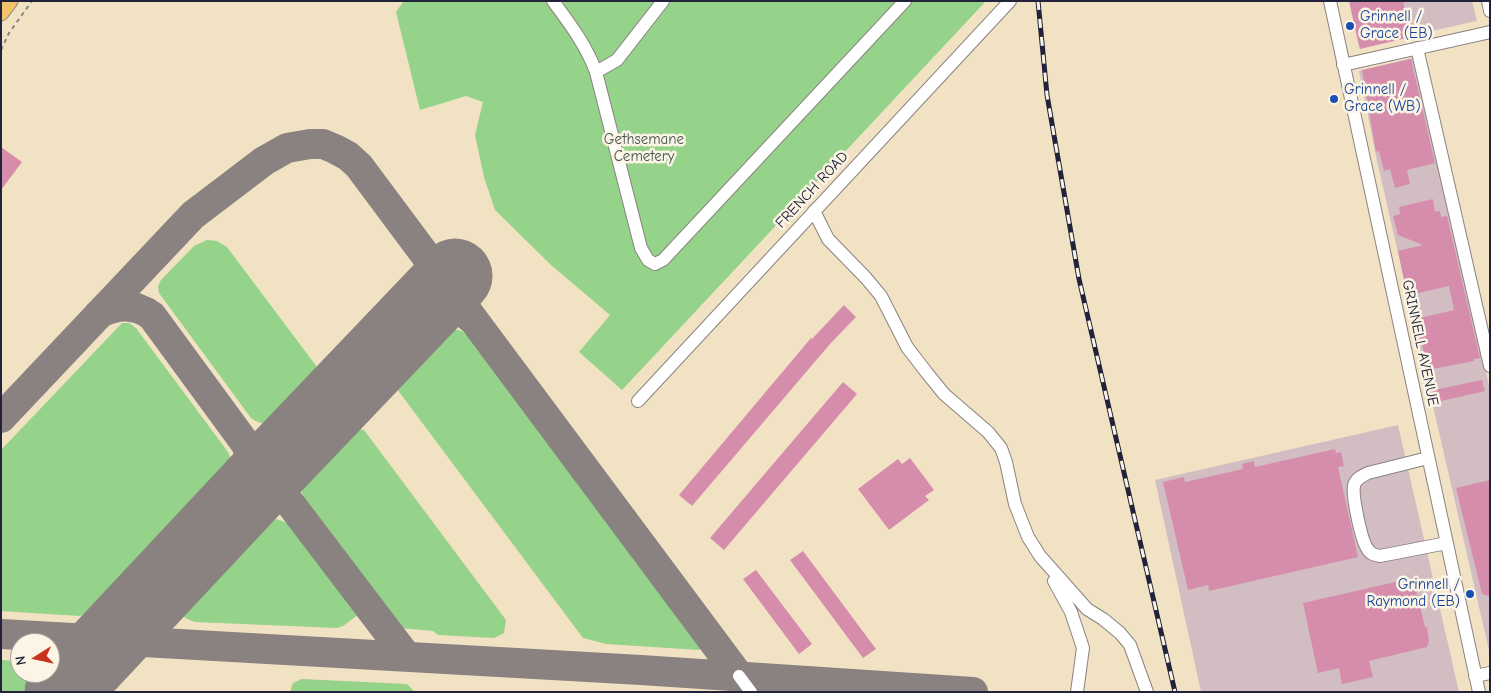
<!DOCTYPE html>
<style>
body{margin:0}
#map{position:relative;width:1491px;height:693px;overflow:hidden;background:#f2e2c4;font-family:"Comic Neue",sans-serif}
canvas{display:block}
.frame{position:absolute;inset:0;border:2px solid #22223b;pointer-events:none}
.north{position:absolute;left:10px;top:633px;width:50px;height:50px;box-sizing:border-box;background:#fcf5e5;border:1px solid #a5a1a1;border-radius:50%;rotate:260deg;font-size:14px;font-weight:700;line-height:20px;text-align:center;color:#22223b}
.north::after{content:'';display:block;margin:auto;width:18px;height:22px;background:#c8321e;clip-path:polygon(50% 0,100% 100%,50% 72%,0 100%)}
</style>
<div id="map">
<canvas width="1491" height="693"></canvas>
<div class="frame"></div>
<div class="north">N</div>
</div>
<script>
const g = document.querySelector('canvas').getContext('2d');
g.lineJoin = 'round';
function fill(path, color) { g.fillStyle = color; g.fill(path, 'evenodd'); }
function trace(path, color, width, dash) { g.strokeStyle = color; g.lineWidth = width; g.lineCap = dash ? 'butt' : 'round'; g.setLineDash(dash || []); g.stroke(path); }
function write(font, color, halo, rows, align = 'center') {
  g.font = font + ' "Comic Neue",sans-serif'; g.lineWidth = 5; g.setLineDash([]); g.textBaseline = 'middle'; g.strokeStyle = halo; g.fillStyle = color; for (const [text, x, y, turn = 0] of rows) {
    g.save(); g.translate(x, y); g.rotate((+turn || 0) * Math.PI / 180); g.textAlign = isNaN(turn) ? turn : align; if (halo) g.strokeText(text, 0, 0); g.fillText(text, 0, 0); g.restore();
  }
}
fill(new Path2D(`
 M1349 1H1472L1477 21 1359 47Z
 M1416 57 1490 390V655L1377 161 1359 71Z
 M1398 425 1459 692H1201L1155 480Z`), '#d2bec2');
fill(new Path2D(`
 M404 1H986L622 390 579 352 610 315 551 265 495 210 484 177 475 135 483 102 466 96 420 110 396 12Z
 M207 240 217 241 227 247 317 367 315 387 282 421C270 426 261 425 251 418L159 293 158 286 161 280 194 246Z
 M122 323H129L136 328 228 452 232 461 229 476 108 606 105 604 95 612 79 616 1 611V450Z
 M451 328 462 331 471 338 692 636 701 648 699 650 606 644 583 638 391 381 434 335 442 330Z
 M348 427 364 430 506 620 504 633 494 638 438 635 433 631 400 628 304 500 301 489 304 475Z
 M276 519 285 522 295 530 358 615 343 626 337 628 195 622 185 618 181 610 182 603 259 524 266 520Z
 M1 660 20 661V673H38V677L40 679 28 692H1Z
 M302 679 407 684 415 692H290L293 683Z`), '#94d389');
trace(new Path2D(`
 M424 308C443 301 457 306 472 319
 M99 314C117 304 135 303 152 316L267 473 407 657
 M1 418 193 215 264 161 287 148 310 144H323L335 149 348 156 359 166 739 676
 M226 517C245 495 257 471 246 443
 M1 634 641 670 973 692
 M50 638C67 650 70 675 59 692`), '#8a8280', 30);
trace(new Path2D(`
 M62 692 267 473 455 276`), '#8a8280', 75);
fill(new Path2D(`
 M1349 1H1403L1411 37 1360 49Z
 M1411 59 1435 163 1407 170 1410 184 1395 188 1390 169 1384 171 1379 151 1376 152 1362 70Z
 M1 147 22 162 1 190Z
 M1433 199 1435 212 1440 211 1441 217 1447 216 1480 358 1473 359 1474 361 1428 370 1416 319 1454 310 1449 286 1410 295 1407 280H1404L1398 251 1423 245 1398 235 1393 216 1400 214 1399 207Z
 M844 305 856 317 830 344 692 506 679 495 811 338 812 339Z
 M1482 380 1485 391 1437 402 1434 390Z
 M843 382 857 394 724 550 710 538Z
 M1335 449 1336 453 1341 452 1344 466 1338 467 1358 557 1209 591 1208 585 1188 590 1163 482 1184 477 1185 482 1243 469 1242 464 1254 461 1255 467Z
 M910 458 934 490 925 496 929 500 889 530 858 489 898 459 902 464Z
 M1490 480V596L1482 594 1456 488Z
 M803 551 876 649 863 658 790 560Z
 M756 570 812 644 799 654 743 579Z
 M1413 578 1425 627H1427L1429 640 1427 647 1369 661 1373 677 1342 684 1339 668 1318 673 1303 603Z`), '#d68dac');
const minor = new Path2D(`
 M553 1C570 24 586 45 596 72L641 248 648 260 655 264 663 260 905 1
 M1330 1 1479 692
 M1488 1 1490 11
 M1417 48 1490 366
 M1343 65 1490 32
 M596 72 617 60 663 1
 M814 211 828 239 866 278 881 296 907 347 927 373 944 394 988 432 1001 448 1006 462 1015 504 1028 537 1040 556 1087 609 1103 619 1120 633 1130 645 1147 692
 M638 401 1010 1
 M1428 458 1368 473C1362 476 1355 479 1354 486 1352 496 1361 539 1367 548 1370 554 1374 555 1380 556L1447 543
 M1054 581 1071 612 1083 648 1077 692
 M739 676 751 692
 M1475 676 1490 673`);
const major = new Path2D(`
 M1 13 10 1`);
trace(minor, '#8a8280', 14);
trace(major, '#8a8280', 17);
trace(new Path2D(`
 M1 50 9 33 32 1`), '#8a8280', 2, [4, 4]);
trace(minor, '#fff', 12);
trace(major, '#f4c26a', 15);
const rail = new Path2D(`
 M1038 1 1047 95 1079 279 1175 692`);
trace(rail, '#22223b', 5);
trace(rail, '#fcf5e5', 3, [9]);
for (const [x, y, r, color] of [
 [1350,26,5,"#1a4fb4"],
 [1334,99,5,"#1a4fb4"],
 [1470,594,5,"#1a4fb4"]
]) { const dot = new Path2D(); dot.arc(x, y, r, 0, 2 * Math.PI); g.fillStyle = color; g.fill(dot); trace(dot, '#fcf5e5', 2); }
write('15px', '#164399', '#fcf5e5', [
 ["Grinnell /",1360,17],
 ["Grace (EB)",1360,34],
 ["Grinnell /",1344,90],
 ["Grace (WB)",1344,107],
 ["Grinnell /",1460,585,"right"],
 ["Raymond (EB)",1460,602,"right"]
], 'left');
write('15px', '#445752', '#fcf5e5', [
 ["Gethsemane",644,140],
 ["Cemetery",644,157]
]);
write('15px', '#22223b', '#fcf5e5', [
 ["FRENCH ROAD",812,190,-47],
 ["GRINNELL AVENUE",1420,343,78]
]);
</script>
